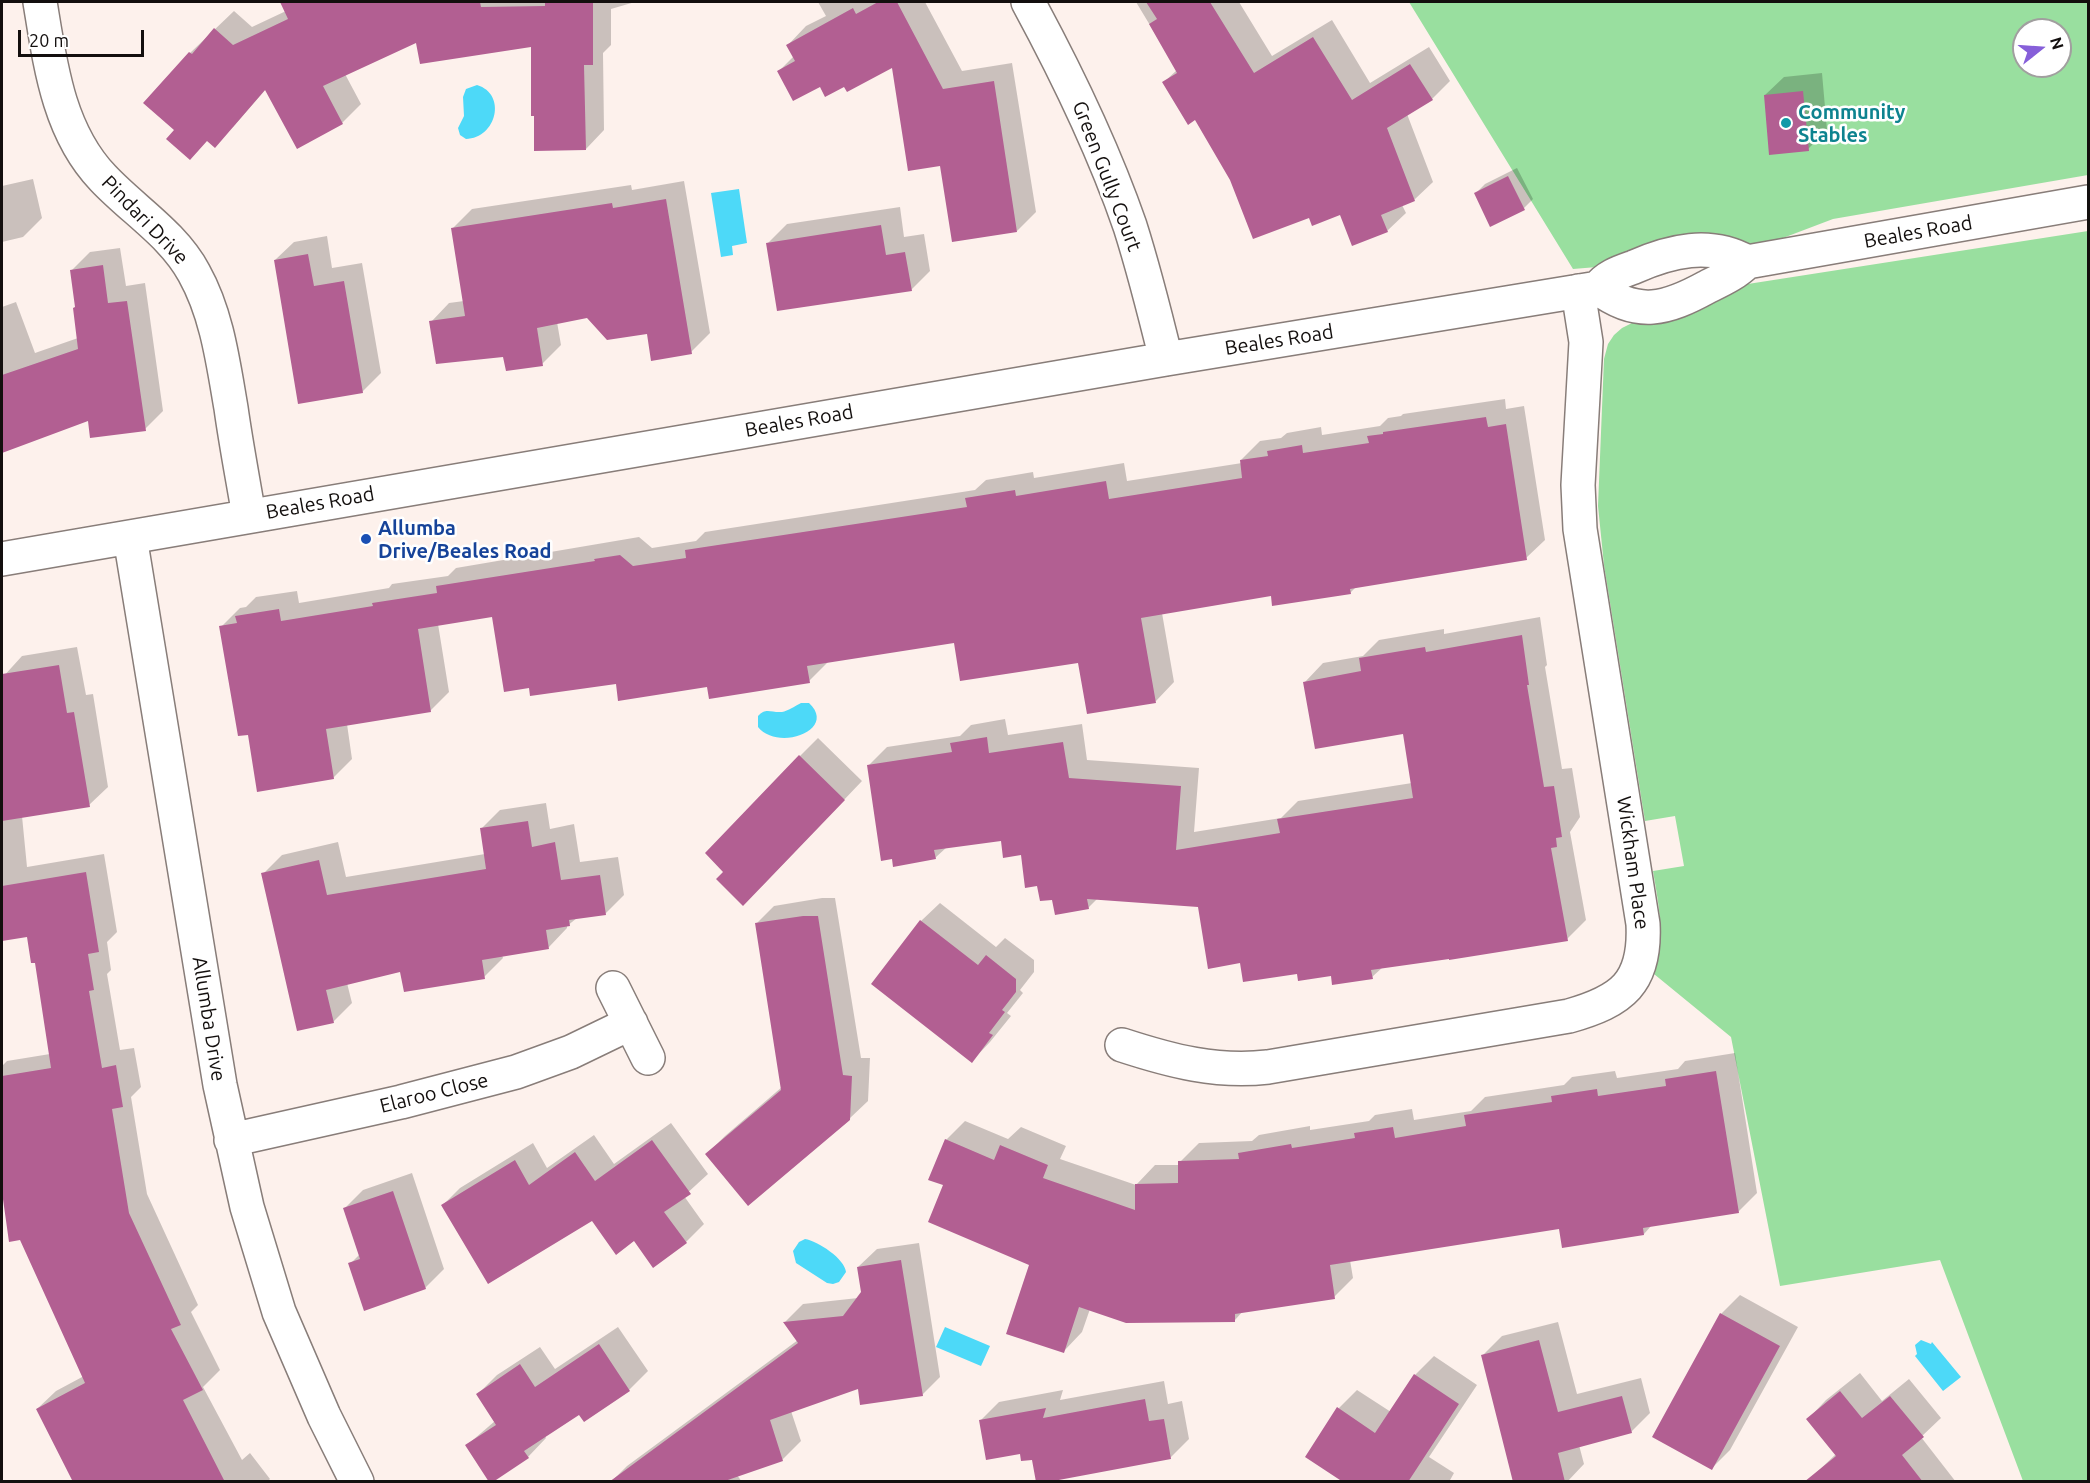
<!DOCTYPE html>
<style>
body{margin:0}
#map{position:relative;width:2090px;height:1483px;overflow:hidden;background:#fdf1ec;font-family:Ubuntu,sans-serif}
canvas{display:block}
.frame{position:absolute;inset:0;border:3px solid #130f0e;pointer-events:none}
.north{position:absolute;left:2012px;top:18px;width:60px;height:60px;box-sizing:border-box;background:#fff;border:2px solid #a19f9f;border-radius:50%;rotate:73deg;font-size:16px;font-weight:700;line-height:24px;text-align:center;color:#130f0e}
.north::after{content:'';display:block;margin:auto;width:21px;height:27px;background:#865fd9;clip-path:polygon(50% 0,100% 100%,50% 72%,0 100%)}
.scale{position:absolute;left:18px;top:30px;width:126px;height:27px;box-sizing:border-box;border:3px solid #130f0e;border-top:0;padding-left:8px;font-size:18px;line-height:21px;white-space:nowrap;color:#130f0e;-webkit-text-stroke:4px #fff;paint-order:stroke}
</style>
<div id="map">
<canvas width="2090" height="1483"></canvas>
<div class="frame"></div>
<div class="north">N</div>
<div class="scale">20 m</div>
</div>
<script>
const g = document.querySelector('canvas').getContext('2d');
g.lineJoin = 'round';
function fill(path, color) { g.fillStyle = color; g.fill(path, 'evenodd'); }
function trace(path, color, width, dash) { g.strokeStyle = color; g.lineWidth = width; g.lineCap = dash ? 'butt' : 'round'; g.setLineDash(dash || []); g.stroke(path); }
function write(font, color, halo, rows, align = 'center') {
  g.font = font + ' Ubuntu,sans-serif'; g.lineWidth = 5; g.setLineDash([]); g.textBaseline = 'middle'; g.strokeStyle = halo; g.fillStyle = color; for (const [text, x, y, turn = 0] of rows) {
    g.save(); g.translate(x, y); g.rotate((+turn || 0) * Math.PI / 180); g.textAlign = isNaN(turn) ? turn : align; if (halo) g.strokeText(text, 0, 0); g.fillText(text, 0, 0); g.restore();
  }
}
fill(new Path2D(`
 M1409 2H2088V175L1833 219 1775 241 1757 244 1741 243 1597 267 1573 269ZM2024 30H2060V66H2024Z
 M2088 231V1481H2023L1940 1260 1780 1286 1731 1037 1654 974C1666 939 1659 907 1653 871L1684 866 1675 816 1645 821 1604 565 1598 506 1604 359 1608 344 1614 335 1622 328 1632 323 1735 286Z`), '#99df9f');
fill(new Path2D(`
 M477 85C507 94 497 138 466 139L460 135 458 128 464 116 463 97 466 89Z
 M739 189 747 243 732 246 733 255 721 257 711 193Z
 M801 703H809C838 730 778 752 758 727V716C766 707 771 713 782 712 788 711 795 706 801 703Z
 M805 1239C818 1241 845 1259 846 1272L839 1282 833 1284 827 1283 796 1263 793 1251 799 1242Z
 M945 1327 990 1346 981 1366 936 1347Z
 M1921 1340 1931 1344 1932 1342 1961 1377 1943 1391 1915 1356 1917 1354 1915 1345Z`), '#4dd9f8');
fill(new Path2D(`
 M282 2H635L611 9V45L603 53 604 130 586 149 532 46 418 41 345 74 361 104 342 123 266 89 233 127 208 140 176 130 145 103 190 53 234 11 252 27 286 11Z
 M818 2H925L962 71 1012 63 1036 212 1017 231 942 165 893 65 845 85H820L779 71 794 56 788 45 806 26 826 16Z
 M1136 2H1239L1272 56 1332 20 1370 83 1429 47 1450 81 1432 99 1407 114 1433 182 1414 200 1402 205 1406 213 1387 231 1341 213 1309 216 1232 179 1196 118 1164 82 1177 70Z
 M1822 73 1827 130 1808 149 1765 95 1784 77Z
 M1517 168 1533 199 1524 208 1476 193 1485 184Z
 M33 179 42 218 23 237 2 242V186Z
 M684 181 710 333 691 352 648 333 588 316 557 322 561 345 542 364 505 356 431 322 449 303 464 301 453 228 472 209 631 185 632 190Z
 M900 207 904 237 924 234 930 271 911 290 768 243 787 224Z
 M327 236 332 268 362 263 381 373 362 392 275 260 294 242Z
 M120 248 126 286 145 283 163 411 145 429 89 419 2 451V307L16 302 35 353 78 338 77 306 71 271 90 252Z
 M1505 399 1506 409 1524 406 1545 540 1526 558 1357 586 1350 593 1272 595 1162 613 1174 682 1156 701 1079 661 955 641 828 662 809 681 708 686 617 682 530 686 494 615 438 624 449 692 430 711 347 724 352 759 333 778 249 733 221 627 240 608 246 607 256 597 297 591 299 603 389 588 392 584 448 576 456 568 639 537 652 548 696 541 705 532 975 490 986 480 1033 472 1034 478 1124 463 1127 481 1242 463 1241 460 1260 441 1281 438 1287 433 1321 427 1322 435 1380 426 1388 418 1401 416 1403 414Z
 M1540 617 1547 665 1545 667 1562 769 1572 768 1580 817 1570 832 1586 920 1567 939 1383 967 1372 977 1298 972 1242 962 1199 905 1098 898 1088 908 1054 898 1039 885 1022 854 1002 839 947 847 935 858 868 766 887 747 960 736 971 725 1005 719 1008 735 1082 724 1087 760 1199 768 1194 832 1281 818 1298 801 1412 783 1404 732 1305 682 1323 663 1363 656 1379 640 1444 629V634Z
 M77 647 86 695 93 694 108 787 89 805 22 816 27 867 104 854 117 932 107 942 111 970 107 974 120 1050 134 1048 141 1087 131 1097 147 1194 198 1305 191 1312 220 1370 203 1387 242 1460 250 1453 270 1479 267 1482H75L37 1409 56 1391 84 1376 6 1186 2 1160V1066L7 1061 50 1054 36 961 28 935 2 940V678L22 656Z
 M818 738 862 781 762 886 725 871 800 756Z
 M546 803 550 829 574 824 580 862 618 857 624 895 605 914 577 918 567 926V928L549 947 502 955 503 958 484 977 402 970 347 983 352 1003 333 1022 263 874 282 855 338 842 346 877 485 854 481 829 500 810Z
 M822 898H835L861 1058H870L868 1101 849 1119 707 1154 725 1136 782 1087 756 924 774 906Z
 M940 903 996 947 1005 938 1034 960V972L1020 990 1023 993 1007 1013 1011 1016 990 1042 972 1061 921 921Z
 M1735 1053 1757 1193 1738 1212 1652 1225 1644 1234 1561 1228 1350 1260 1353 1278 1334 1297 1243 1311 1235 1320 1090 1309 1082 1332 1064 1351 1031 1264 945 1185 946 1140 965 1121 1008 1139 1021 1127 1066 1146 1060 1159 1136 1185 1155 1165H1180V1162L1199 1143 1252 1141 1259 1135 1310 1126V1130L1369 1121 1375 1115 1412 1109 1414 1120 1471 1111 1485 1097 1564 1085 1572 1077 1615 1071 1617 1078 1678 1069 1685 1061Z
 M671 1123 708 1174 684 1196 704 1224 686 1242 635 1239 593 1219 442 1206 460 1188 533 1143 547 1168 594 1135 614 1164Z
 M412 1173 444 1269 425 1288 350 1264 360 1254 344 1209 363 1190Z
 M919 1243 940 1377 922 1395 859 1387 791 1411 801 1441 782 1460 737 1475 742 1482H611L627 1466 798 1340 785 1322 803 1304 858 1298 862 1293 858 1267 877 1249Z
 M1740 1295 1798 1327 1730 1450 1712 1468 1721 1314Z
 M1558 1322 1577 1394 1641 1378 1650 1413 1631 1432 1579 1445 1584 1464 1567 1482H1526L1483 1355 1502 1336Z
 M618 1327 648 1371 629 1390 579 1413 545 1436 546 1438 528 1457 467 1445 495 1421 478 1394 497 1375 540 1347 555 1369Z
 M1434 1356 1477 1385 1429 1457 1454 1473 1449 1482H1345L1339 1408 1357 1390 1391 1412 1415 1375Z
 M1860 1373 1882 1401 1909 1379 1941 1418 1921 1437 1956 1482H1821L1815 1474 1836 1454 1808 1419 1826 1400Z
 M1164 1381 1168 1404 1182 1401 1189 1439 1170 1458H1034L1021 1452 980 1421 999 1402 1063 1390 1060 1400Z`), '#0003');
fill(new Path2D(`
 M280 2H480L481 7 545 6V2H593V65H584L586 150 534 151V116H531V47L420 64 416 43 323 86 343 124 297 149 265 90 215 148 207 141 190 160 166 139 174 130 143 103 189 52 192 54 214 28 233 45 288 19Z
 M878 2H897L943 89 994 81 1017 232 952 242 940 166 908 171 892 68 847 92 844 87 825 97 820 87 793 101 777 71 795 61 786 45 853 8 856 14Z
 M1146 2H1210L1254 73 1313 37 1352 100 1410 64 1433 100 1387 128 1415 201 1381 215 1388 232 1352 246 1340 215 1312 226 1309 218 1253 239 1230 180 1195 120 1188 125 1162 82 1177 73 1149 24 1157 19Z
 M1803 91 1809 151 1769 155 1764 95Z
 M1508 176 1525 210 1490 227 1474 193Z
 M666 199 692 354 651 361 647 334 607 340 587 318 537 328 543 366 506 371 503 357 436 364 429 321 465 316 451 228 612 203 613 208Z
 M881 225 886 255 905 252 912 291 777 311 766 243Z
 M308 254 314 286 344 281 363 393 298 404 274 260Z
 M103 265 108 303 127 301 146 431 90 438 88 421 2 453V375L78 349 73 308 75 307 70 270Z
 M1486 417 1488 427 1506 424 1527 560 1350 589 1351 594 1272 606 1271 596 1141 618 1156 703 1087 714 1078 663 960 681 954 643 807 666 810 683 709 699 707 687 618 701 616 684 530 696 529 688 504 692 492 617 418 629 431 712 326 729 334 779 257 792 248 735 238 736 219 626 237 623 235 616 279 609 281 621 373 606 372 603 437 593 436 586 595 561 594 559 620 555 633 566 686 558 685 550 967 507 965 498 1015 490 1016 496 1106 481 1109 499 1242 478 1240 460 1268 456 1267 451 1302 445 1303 453 1369 443 1367 436 1383 434V432Z
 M1522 635 1529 685H1527L1544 787 1554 786 1562 837 1556 838 1557 847 1551 848 1568 941 1449 960V959L1371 970 1373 979 1332 985 1331 976 1298 981 1297 974 1243 982 1240 963 1208 969 1198 907 1087 899 1089 909 1055 915 1052 900 1040 901 1037 886 1025 888 1021 855 1003 858 1001 841 934 850 936 859 893 867 892 859 881 861 867 765 952 752 950 743 987 737 989 753 1063 742 1069 778 1181 786 1176 850 1280 833 1277 819 1413 798 1403 734 1315 749 1303 682 1361 671 1359 658 1425 647 1426 652Z
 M59 665 67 713 74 712 90 807 2 821V674Z
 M799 755 845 800 743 906 716 879 723 872 705 853Z
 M528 821 532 847 555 842 561 880 600 875 606 915 569 920 570 926 546 930 549 949 482 960 485 979 404 992 400 972 326 990 334 1023 297 1031 261 873 319 860 327 895 486 869 480 828Z
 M86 872 99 952 88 954 94 990 89 991 102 1068 116 1065 123 1107 112 1109 129 1213 181 1325 171 1329 203 1390 183 1400 225 1482H73L36 1409 85 1383 20 1240 9 1242 2 1192V1076L51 1068 35 963H31L27 937 2 941V886Z
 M803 916H818L843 1075 852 1076 850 1120 748 1206 705 1154 781 1090 755 923Z
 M920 920 978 965 986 955 1016 979V992L1002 1010 1005 1012 989 1033 993 1035 972 1063 871 984Z
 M1716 1071 1739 1213 1643 1228 1644 1235 1562 1248 1559 1229 1330 1265 1335 1299 1235 1314V1322L1126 1323 1079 1307 1064 1353 1006 1334 1029 1265 928 1222 943 1185 928 1180 945 1139 994 1160 1000 1145 1048 1165 1043 1178 1135 1210V1184L1178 1183V1161L1239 1159 1238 1153 1291 1144 1292 1148 1355 1138 1354 1133 1393 1127 1395 1138 1466 1126 1464 1115 1552 1102 1551 1096 1597 1089 1598 1096 1666 1086 1665 1079Z
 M652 1140 691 1194 664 1212 687 1243 653 1268 634 1241 616 1255 592 1221 488 1284 441 1205 515 1160 529 1185 575 1152 595 1181Z
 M393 1191 426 1289 364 1311 348 1263 360 1259 343 1208Z
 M901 1260 923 1396 860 1405 858 1389 770 1420 783 1461 722 1482H609L798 1343 783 1322 843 1316 861 1292 857 1267Z
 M1720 1313 1780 1346 1712 1470 1652 1437Z
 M1539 1340 1558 1412 1622 1396 1632 1433 1558 1453 1565 1482H1513L1481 1355Z
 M599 1344 630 1391 584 1422 579 1415 524 1451 529 1458 493 1482H489L465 1445 496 1425 476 1394 520 1364 535 1387Z
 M1414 1374 1459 1404 1408 1482H1343L1305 1457 1337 1407 1375 1433Z
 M1840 1391 1862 1418 1890 1396 1924 1437 1902 1455 1923 1482H1804L1836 1456 1806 1419Z
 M1145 1399 1149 1421 1164 1419 1171 1459 1048 1482H1036L1032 1460 1021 1461 1020 1454 986 1460 979 1420 1046 1408 1043 1418Z`), '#b25f92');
const minor = new Path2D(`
 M40 2C50 63 58 131 103 178 133 210 173 234 194 273 217 314 223 362 231 408 236 444 243 480 249 516
 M1028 2C1067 74 1103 148 1130 226 1144 270 1155 314 1166 359
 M1598 288C1638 318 1667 309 1707 287 1721 280 1735 274 1747 262L2088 202
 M130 537 220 1085 247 1207 279 1312 324 1416 357 1482
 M2 559 1166 359 1598 288C1607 276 1620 272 1634 267 1670 251 1710 241 1747 262
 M613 988 648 1058
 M1122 1045C1171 1061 1217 1073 1268 1067L1569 1016C1622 1001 1646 983 1643 924L1580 529 1578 485 1586 342 1578 291
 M231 1140 401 1102 516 1072 571 1052 631 1023`);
trace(minor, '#887d79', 36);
trace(minor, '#fff', 33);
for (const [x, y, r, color] of [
 [1786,123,6,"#0f9aa8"],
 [366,539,6,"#1a4fb4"]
]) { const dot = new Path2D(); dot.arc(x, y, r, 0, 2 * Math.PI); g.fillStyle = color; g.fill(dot); trace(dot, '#fff', 2); }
write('bold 20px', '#0d838f', '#fff', [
 ["Community",1798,112],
 ["Stables",1798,135]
], 'left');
write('20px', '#130f0e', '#fff', [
 ["Green Gully Court",1107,176,69],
 ["Pindari Drive",145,220,46],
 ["Beales Road",1918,232,-10],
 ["Beales Road",1279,340,-9],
 ["Beales Road",799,421,-10],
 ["Beales Road",320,503,-10],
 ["Wickham Place",1633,863,82],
 ["Allumba Drive",209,1019,81],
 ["Elaroo Close",434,1093,-14]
]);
write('bold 20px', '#164399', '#fff', [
 ["Allumba",378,528],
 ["Drive/Beales Road",378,551]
], 'left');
</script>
